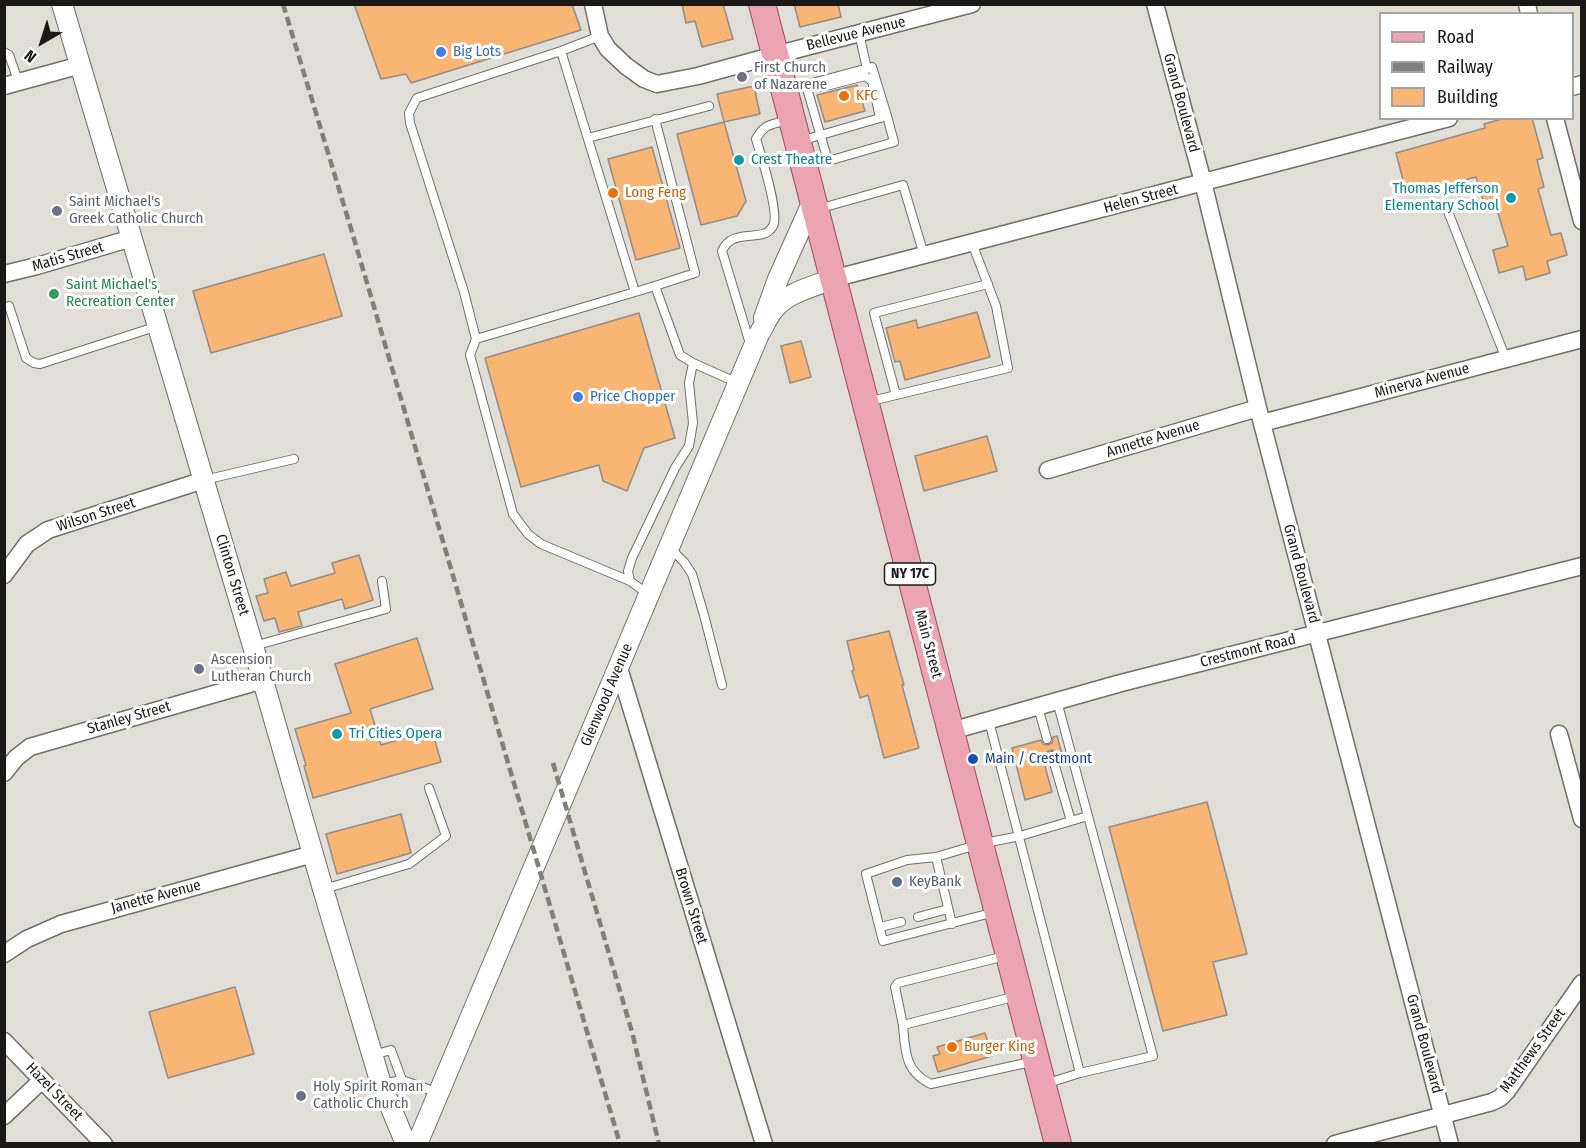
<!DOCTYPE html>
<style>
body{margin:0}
#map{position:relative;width:1586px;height:1148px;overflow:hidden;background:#e1ded8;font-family:"Fira Sans Condensed",sans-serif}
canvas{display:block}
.frame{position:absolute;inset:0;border:6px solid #1a1917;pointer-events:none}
.legend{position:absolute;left:1379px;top:12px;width:195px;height:108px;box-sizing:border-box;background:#fff;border:2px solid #a3a3a2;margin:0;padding:8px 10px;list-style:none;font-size:18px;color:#1a1917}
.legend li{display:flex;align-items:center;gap:12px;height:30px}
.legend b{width:30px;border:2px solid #a3a3a2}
.north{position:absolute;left:12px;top:12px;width:60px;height:60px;-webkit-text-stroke:4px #fff;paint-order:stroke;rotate:219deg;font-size:16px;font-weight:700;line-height:24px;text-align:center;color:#1a1917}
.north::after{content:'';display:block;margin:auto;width:21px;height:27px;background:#1a1917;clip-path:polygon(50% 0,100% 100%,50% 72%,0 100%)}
</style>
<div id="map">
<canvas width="1586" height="1148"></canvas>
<div class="frame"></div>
<ul class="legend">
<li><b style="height:8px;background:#eda4b2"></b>Road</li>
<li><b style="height:8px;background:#817f7b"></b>Railway</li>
<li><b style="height:16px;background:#f8b574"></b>Building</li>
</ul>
<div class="north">N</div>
</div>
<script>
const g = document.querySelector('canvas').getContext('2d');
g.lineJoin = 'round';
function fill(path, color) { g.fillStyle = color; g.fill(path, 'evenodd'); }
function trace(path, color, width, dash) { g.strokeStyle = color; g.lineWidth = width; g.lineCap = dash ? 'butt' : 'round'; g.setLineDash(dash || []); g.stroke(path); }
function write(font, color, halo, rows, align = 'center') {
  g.font = font + ' "Fira Sans Condensed",sans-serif'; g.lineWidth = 6; g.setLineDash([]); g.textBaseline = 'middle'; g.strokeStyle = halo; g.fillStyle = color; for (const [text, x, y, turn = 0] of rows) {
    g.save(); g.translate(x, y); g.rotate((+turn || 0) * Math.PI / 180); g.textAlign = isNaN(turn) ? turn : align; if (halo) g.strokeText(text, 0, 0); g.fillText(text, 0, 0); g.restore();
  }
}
const building = new Path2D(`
 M354 4H572L581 30 411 83 406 74 381 79Z
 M682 4H723L733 39 702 47 695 21 686 23Z
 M794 4H838L841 17 800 27Z
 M857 85 865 111 825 122 817 95Z
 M754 86 760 114 724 122 717 94Z
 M1505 118H1532L1543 158 1537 160 1544 187 1538 189 1551 235 1561 233 1567 255 1547 261 1550 273 1526 280 1523 266 1499 273 1493 250 1508 246 1494 200 1484 203 1476 177 1407 195 1396 153 1485 128 1484 124Z
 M724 122 746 201 737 216 701 225 677 134Z
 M652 147 680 248 636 260 608 159Z
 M324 254 342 316 211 353 193 291Z
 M977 312 990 357 905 380 900 361 895 362 886 328 916 320 918 328Z
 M639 313 675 438 644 448 627 491 603 481 599 465 521 487 485 358Z
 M801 341 811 377 790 383 781 346Z
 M987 436 997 471 924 491 915 456Z
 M359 555 373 600 345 609 342 599 298 612 302 626 279 632 275 618 264 621 256 596 268 593 264 579 286 572 291 586 335 573 332 563Z
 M889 631 904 685H902L919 748 884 758 868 695 860 698 852 671 854 670 847 641Z
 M417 638 433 689 370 709 381 745 432 730 441 762 313 798 304 766 306 765 295 729 351 713 335 664Z
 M1057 736 1062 754 1058 755 1056 751 1051 750 1047 752 1046 758 1043 759 1052 792 1025 800 1012 748 1041 740 1043 744 1048 745 1052 743 1053 737Z
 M1207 802 1247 954 1213 962 1227 1015 1163 1031 1109 827Z
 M401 814 411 853 337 874 326 834Z
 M235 987 254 1054 168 1078 149 1012Z
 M985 1033 992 1056 938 1072 933 1056 940 1054 937 1047Z`);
fill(building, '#f8b574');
trace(building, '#928d88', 1.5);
const service = new Path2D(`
 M859 33 867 69
 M600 36 561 51 635 292 655 286 680 355 693 363 738 383
 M561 51 417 98 409 113 410 123 464 292 476 339 470 355 513 514 528 534 541 544 630 581
 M4 52 9 55 19 83
 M806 85 828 161 894 142 887 116
 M811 85 822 87 865 76 872 81 880 118
 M786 90 872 67 887 116 800 141
 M588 138 709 106
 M818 209 903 185 924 255
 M1447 209 1506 359
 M655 286 695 273 655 119
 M9 306 26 358 34 363 40 364 158 326
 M476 339 635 292
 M751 347 722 251C733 226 764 244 773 226 780 214 761 155 756 139 765 123 771 125 788 120
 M896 395 874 313 988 284
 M867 402 1008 368 996 306 972 243
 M204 480 294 459
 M670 548 684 562 692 574 704 615 722 685
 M649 595 630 581 628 571 632 558 675 468 689 446 693 423 689 383 693 363
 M254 646 386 609 382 581
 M1038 707 1047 739
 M989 721 1080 1073
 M1052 756 1071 821
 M936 857 952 924
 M324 889 409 864 446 836 429 788
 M995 912 883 941 866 874 907 860 936 857 980 844 1020 836 1088 816 1057 701
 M918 917 948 909
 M880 927 901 922
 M1005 956 898 983 895 987 903 1025 1017 996
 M903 1025C905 1051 905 1072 931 1084L1035 1061
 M373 1055 391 1050 402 1080
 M382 1084 402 1080 439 1093
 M1045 1084 1080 1073 1153 1056 1088 816`);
const minor = new Path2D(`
 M593 4 600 36 608 49 626 66 644 79 657 84 698 76 775 55 972 4
 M1155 4 1203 182 1258 408 1450 1144
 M1527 4 1529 14
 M4 86 81 65
 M1572 87 1582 84
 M1555 118 1582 221
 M4 274 37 266 132 238
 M832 279 1449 118
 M1262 423 1582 339
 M1048 470 1258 408
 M4 575 27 544 48 530 204 480
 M619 668 764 1144
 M951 731 1121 683 1582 566
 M1559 734 1582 819
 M4 773 16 758 30 747 263 680
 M4 954 27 939 61 924 313 854
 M4 1041 104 1144
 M4 1116 42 1080
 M1335 1144 1492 1102 1500 1098 1507 1091 1582 983`);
const tertiary = new Path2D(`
 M62 4 253 646 323 889 381 1084 406 1144
 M764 318 778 279 813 201
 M417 1144 759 334C764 326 768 316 774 309 788 292 813 287 832 279`);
const primary = new Path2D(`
 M762 4 1058 1144`);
trace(service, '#726f6a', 10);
trace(minor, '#726f6a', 19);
trace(tertiary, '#726f6a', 22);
trace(primary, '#9b4c5b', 28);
trace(service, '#fff', 8);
trace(minor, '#fff', 16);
trace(tertiary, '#fff', 20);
trace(primary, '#eda4b2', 26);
trace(new Path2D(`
 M283 4 352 232 620 1144
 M553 763 632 1032 659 1144`), '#817f7b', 4.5, [9, 4.5]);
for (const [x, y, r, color] of [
 [441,52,6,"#3f7fe0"],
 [742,77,6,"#6b7280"],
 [844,96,6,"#e8710a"],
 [739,160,6,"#0f9aa8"],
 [613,193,6,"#e8710a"],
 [1511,198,6,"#0f9aa8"],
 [57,211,6,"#6b7280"],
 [54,294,6,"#2e9e5b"],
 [578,397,6,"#3f7fe0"],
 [199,669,6,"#6b7280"],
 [337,734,6,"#0f9aa8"],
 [973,759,6,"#1a4fb4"],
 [897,882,6,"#5c6f8a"],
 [952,1047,6,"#e8710a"],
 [301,1096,6,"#6b7280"]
]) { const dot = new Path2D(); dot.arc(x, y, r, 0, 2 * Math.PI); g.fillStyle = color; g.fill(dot); trace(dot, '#fff', 2); }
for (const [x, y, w] of [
 [910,574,51]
]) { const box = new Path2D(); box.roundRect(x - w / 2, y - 11, w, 22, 4.5); g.fillStyle = '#fff'; g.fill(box); trace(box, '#1a1917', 1.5); }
write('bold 14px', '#1a1917', null, [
 ["NY 17C",910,574]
]);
write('15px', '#1a1917', '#fff', [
 ["Bellevue Avenue",856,34,-14],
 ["Grand Boulevard",1181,103,75],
 ["Helen Street",1141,199,-15],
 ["Matis Street",68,257,-16],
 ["Minerva Avenue",1422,381,-15],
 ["Annette Avenue",1153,439,-17],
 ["Wilson Street",96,515,-18],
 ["Grand Boulevard",1301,574,75],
 ["Clinton Street",232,575,73],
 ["Main Street",928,644,75],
 ["Crestmont Road",1248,651,-14],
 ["Glenwood Avenue",607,695,-67],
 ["Stanley Street",129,718,-16],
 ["Janette Avenue",156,897,-15],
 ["Brown Street",691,906,73],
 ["Grand Boulevard",1424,1044,75],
 ["Matthews Street",1533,1051,-54],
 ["Hazel Street",54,1092,46]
]);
write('15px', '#366cbe', '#fff', [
 ["Big Lots",453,52],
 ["Price Chopper",590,397]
], 'left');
write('15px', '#5b616d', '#fff', [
 ["First Church",754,68],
 ["of Nazarene",754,85],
 ["Saint Michael's",69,202],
 ["Greek Catholic Church",69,219],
 ["Ascension",211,660],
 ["Lutheran Church",211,677],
 ["Holy Spirit Roman",313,1087],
 ["Catholic Church",313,1104]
], 'left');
write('15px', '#c56008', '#fff', [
 ["KFC",856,96],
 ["Long Feng",625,193],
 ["Burger King",964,1047]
], 'left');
write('15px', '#0d838f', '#fff', [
 ["Crest Theatre",751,160],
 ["Thomas Jefferson",1499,189,"right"],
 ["Elementary School",1499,206,"right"],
 ["Tri Cities Opera",349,734]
], 'left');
write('15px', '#27864d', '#fff', [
 ["Saint Michael's",66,285],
 ["Recreation Center",66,302]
], 'left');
write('15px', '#164399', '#fff', [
 ["Main / Crestmont",985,759]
], 'left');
write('15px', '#4e5e75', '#fff', [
 ["KeyBank",909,882]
], 'left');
</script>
